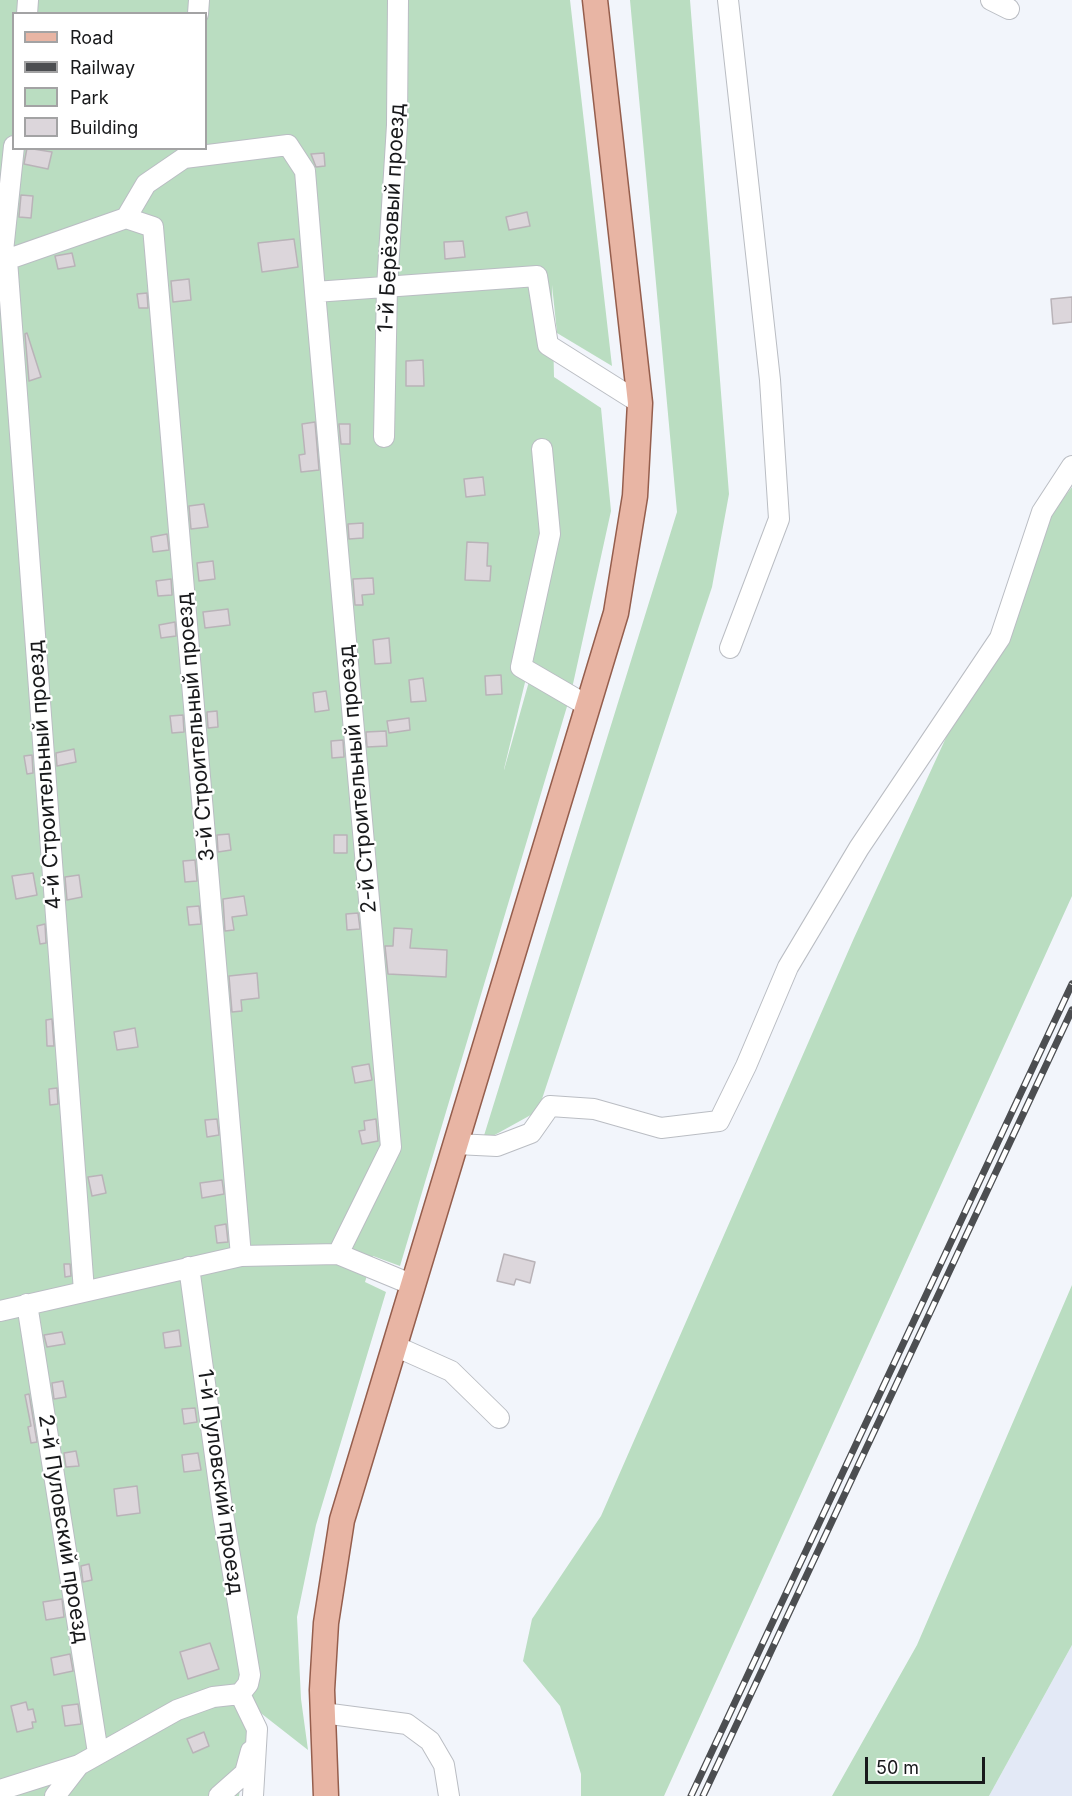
<!DOCTYPE html>
<meta charset="utf-8">
<style>
body{margin:0}
#map{position:relative;width:1072px;height:1796px;overflow:hidden;background:#f2f5fb;font-family:Inter,sans-serif}
canvas{display:block}
.legend{position:absolute;left:12px;top:12px;width:195px;height:138px;box-sizing:border-box;background:#fff;border:2px solid #a3a3a4;margin:0;padding:8px 10px;list-style:none;font-size:18px;color:#18191b}
.legend li{display:flex;align-items:center;gap:12px;height:30px}
.legend b{width:30px;border:2px solid #a3a3a4}
.scale{position:absolute;left:865px;top:1757px;width:120px;height:27px;box-sizing:border-box;border:3px solid #18191b;border-top:0;padding-left:8px;font-size:18px;line-height:21px;white-space:nowrap;color:#18191b;-webkit-text-stroke:4px #fff;paint-order:stroke}
</style>
<div id="map">
<canvas width="1072" height="1796"></canvas>
<ul class="legend">
<li><b style="height:8px;background:#e8b5a4"></b>Road</li>
<li><b style="height:8px;background:#4c4e51"></b>Railway</li>
<li><b style="height:16px;background:#baddc1"></b>Park</li>
<li><b style="height:16px;background:#dcd6db"></b>Building</li>
</ul>
<div class="scale">50 m</div>
</div>
<script>
const g = document.querySelector('canvas').getContext('2d');
g.lineJoin = 'round';
function fill(path, color) { g.fillStyle = color; g.fill(path, 'evenodd'); }
function trace(path, color, width, dash) { g.strokeStyle = color; g.lineWidth = width; g.lineCap = dash ? 'butt' : 'round'; g.setLineDash(dash || []); g.stroke(path); }
function write(font, color, halo, rows, align = 'center') {
  g.font = font + ' Inter,sans-serif'; g.lineWidth = 4.5; g.setLineDash([]); g.textBaseline = 'middle'; g.strokeStyle = halo; g.fillStyle = color; for (const [text, x, y, turn = 0] of rows) {
    g.save(); g.translate(x, y); g.rotate((+turn || 0) * Math.PI / 180); g.textAlign = isNaN(turn) ? turn : align; if (halo) g.strokeText(text, 0, 0); g.fillText(text, 0, 0); g.restore();
  }
}
fill(new Path2D(`
 M1072 1645V1796H989Z`), '#e3e9f6');
fill(new Path2D(`
 M0 0H570L612 366 557 333 552 285 554 377 601 408 611 511 571 693 400 1266 373 1256 365 1282 386 1292 316 1525 297 1617 301 1699 308 1750 253 1707 239 1796H0ZM14 14H206V148H14ZM552 571 528 685 504 770V769Z
 M630 0H690L729 494 712 587 538 1111 482 1142 677 512Z
 M1072 487V896L664 1796H581V1774L560 1706 523 1661 532 1619 601 1516 854 938 1045 522Z
 M1072 1285V1645L989 1796H832L917 1645Z`), '#baddc1');
const building = new Path2D(`
 M27 148 52 152 48 169 24 164Z
 M324 153 325 166 316 167 311 154Z
 M21 195 33 196 31 218 19 217Z
 M527 212 530 226 509 230 506 217Z
 M294 239 298 267 262 272 258 243Z
 M463 241 465 257 445 259 444 242Z
 M72 253 75 266 58 269 55 256Z
 M189 279 191 300 173 302 171 281Z
 M147 293 148 308H139L137 294Z
 M1072 297V322L1053 324 1051 299Z
 M27 333 41 377 29 381 25 334Z
 M423 360 424 386H406V361Z
 M315 422 319 470 301 472 299 455 305 454 302 424Z
 M339 424H350V444H341Z
 M483 477 485 495 466 497 464 479Z
 M204 504 208 527 191 529 189 506Z
 M363 523V538L349 539 348 524Z
 M167 534 169 550 153 552 151 537Z
 M467 542 488 543 487 566H491L490 581 465 580Z
 M213 561 215 579 199 581 197 563Z
 M373 578 374 594 362 595 363 605H355L353 579Z
 M171 579 172 595 158 596 156 581Z
 M228 609 230 625 205 628 203 612Z
 M175 622 176 636 161 638 159 625Z
 M389 638 391 663 375 664 373 640Z
 M501 675 502 694 486 695 485 676Z
 M423 678 426 701 411 702 409 680Z
 M326 691 329 710 315 712 313 693Z
 M217 711 218 727 208 728 207 712Z
 M183 715 184 732 172 733 170 716Z
 M409 718 410 730 389 733 387 721Z
 M386 731 387 746 367 747 366 732Z
 M343 740 344 757 332 758 331 741Z
 M74 749 76 762 57 766 56 753Z
 M32 755 33 773 27 774 24 756Z
 M229 834 231 850 218 852 217 835Z
 M334 835H347V853H334Z
 M195 860 197 881 185 882 183 861Z
 M33 873 37 895 16 899 12 876Z
 M79 875 82 897 67 900 65 877Z
 M244 896 247 915 232 917 234 930 225 931 223 899Z
 M199 906 201 924 189 925 187 907Z
 M358 913 360 929 347 930 346 914Z
 M45 924 46 943 40 944 37 926Z
 M394 928 412 929 410 948 447 950 446 977 388 974 385 946H393Z
 M257 973 259 998 241 1000 242 1011 232 1012 229 976Z
 M52 1019 54 1046H47L46 1020Z
 M135 1028 138 1047 117 1050 114 1032Z
 M369 1064 372 1080 355 1083 352 1067Z
 M57 1088 58 1104 50 1105 49 1089Z
 M217 1119 219 1135 207 1137 205 1120Z
 M376 1119 378 1141 362 1144 359 1131 365 1130 364 1121Z
 M102 1175 106 1193 92 1196 88 1177Z
 M222 1180 224 1194 202 1198 200 1183Z
 M226 1224 228 1242 217 1243 215 1226Z
 M504 1254 535 1262 530 1283 516 1279 514 1285 497 1281Z
 M64 1264H70L71 1276 65 1277Z
 M179 1330 181 1346 165 1348 163 1333Z
 M62 1332 65 1344 47 1347 44 1335Z
 M63 1381 66 1397 54 1399 52 1383Z
 M29 1394 37 1442 31 1443 28 1427 31 1426 25 1395Z
 M195 1408 197 1422 184 1424 182 1409Z
 M76 1451 79 1466 66 1467 64 1453Z
 M198 1453 201 1470 184 1472 182 1455Z
 M137 1486 140 1513 117 1516 114 1489Z
 M89 1564 92 1580 83 1582 81 1566Z
 M62 1599 64 1617 46 1620 43 1602Z
 M210 1643 219 1669 188 1679 180 1652Z
 M70 1654 73 1671 54 1675 51 1658Z
 M26 1702 28 1710 33 1709 36 1722H32L33 1728 17 1732 11 1706Z
 M78 1704 81 1724 65 1726 62 1706Z
 M204 1732 209 1746 193 1753 187 1739Z`);
fill(building, '#dcd6db');
trace(building, '#b9b3b8', 1.5);
const minor = new Path2D(`
 M728 0 770 380 779 519 730 648
 M991 0 1009 9
 M27 14 28 0
 M198 14 199 0
 M126 218 153 227 241 1256
 M7 260 84 1291
 M2 261 14 146
 M0 262 126 218 146 184 184 158 288 145 305 171 315 292 537 276 548 345 640 403
 M315 292 391 1147 338 1254
 M384 437 387 287 397 125 398 0
 M542 449 550 534 521 667 588 706
 M456 1144 497 1146 531 1133 550 1106 594 1109 661 1128 719 1121 746 1066 788 967 859 848 1000 638 1042 512 1072 466
 M189 1267 223 1514 250 1675 248 1684 240 1694
 M27 1304 98 1753
 M0 1311 241 1256 338 1254 413 1285
 M395 1346 451 1371 499 1418
 M240 1694 257 1729 253 1796
 M323 1713 407 1724 430 1741 444 1765 449 1796
 M0 1790 79 1765 177 1710 213 1697 240 1694
 M55 1796 79 1765
 M219 1796 245 1773 251 1751`);
const major = new Path2D(`
 M326 1796 322 1690 326 1623 342 1520 616 613 635 496 640 403 595 0`);
trace(minor, '#babdc3', 22);
trace(major, '#955e4d', 27);
trace(minor, '#fff', 20);
trace(major, '#e8b5a4', 24);
const rail = new Path2D(`
 M691 1796 1072 984
 M703 1796 1072 1010`);
trace(rail, '#4c4e51', 7);
trace(rail, '#fff', 4.5, [14]);
write('21px', '#18191b', '#fff', [
 ["1-й Берёзовый проезд",392,218,-87],
 ["3-й Строительный проезд",196,727,-95],
 ["4-й Строительный проезд",45,775,-94],
 ["2-й Строительный проезд",358,779,-95],
 ["1-й Пуловский проезд",220,1482,82],
 ["2-й Пуловский проезд",63,1529,81]
]);
</script>
